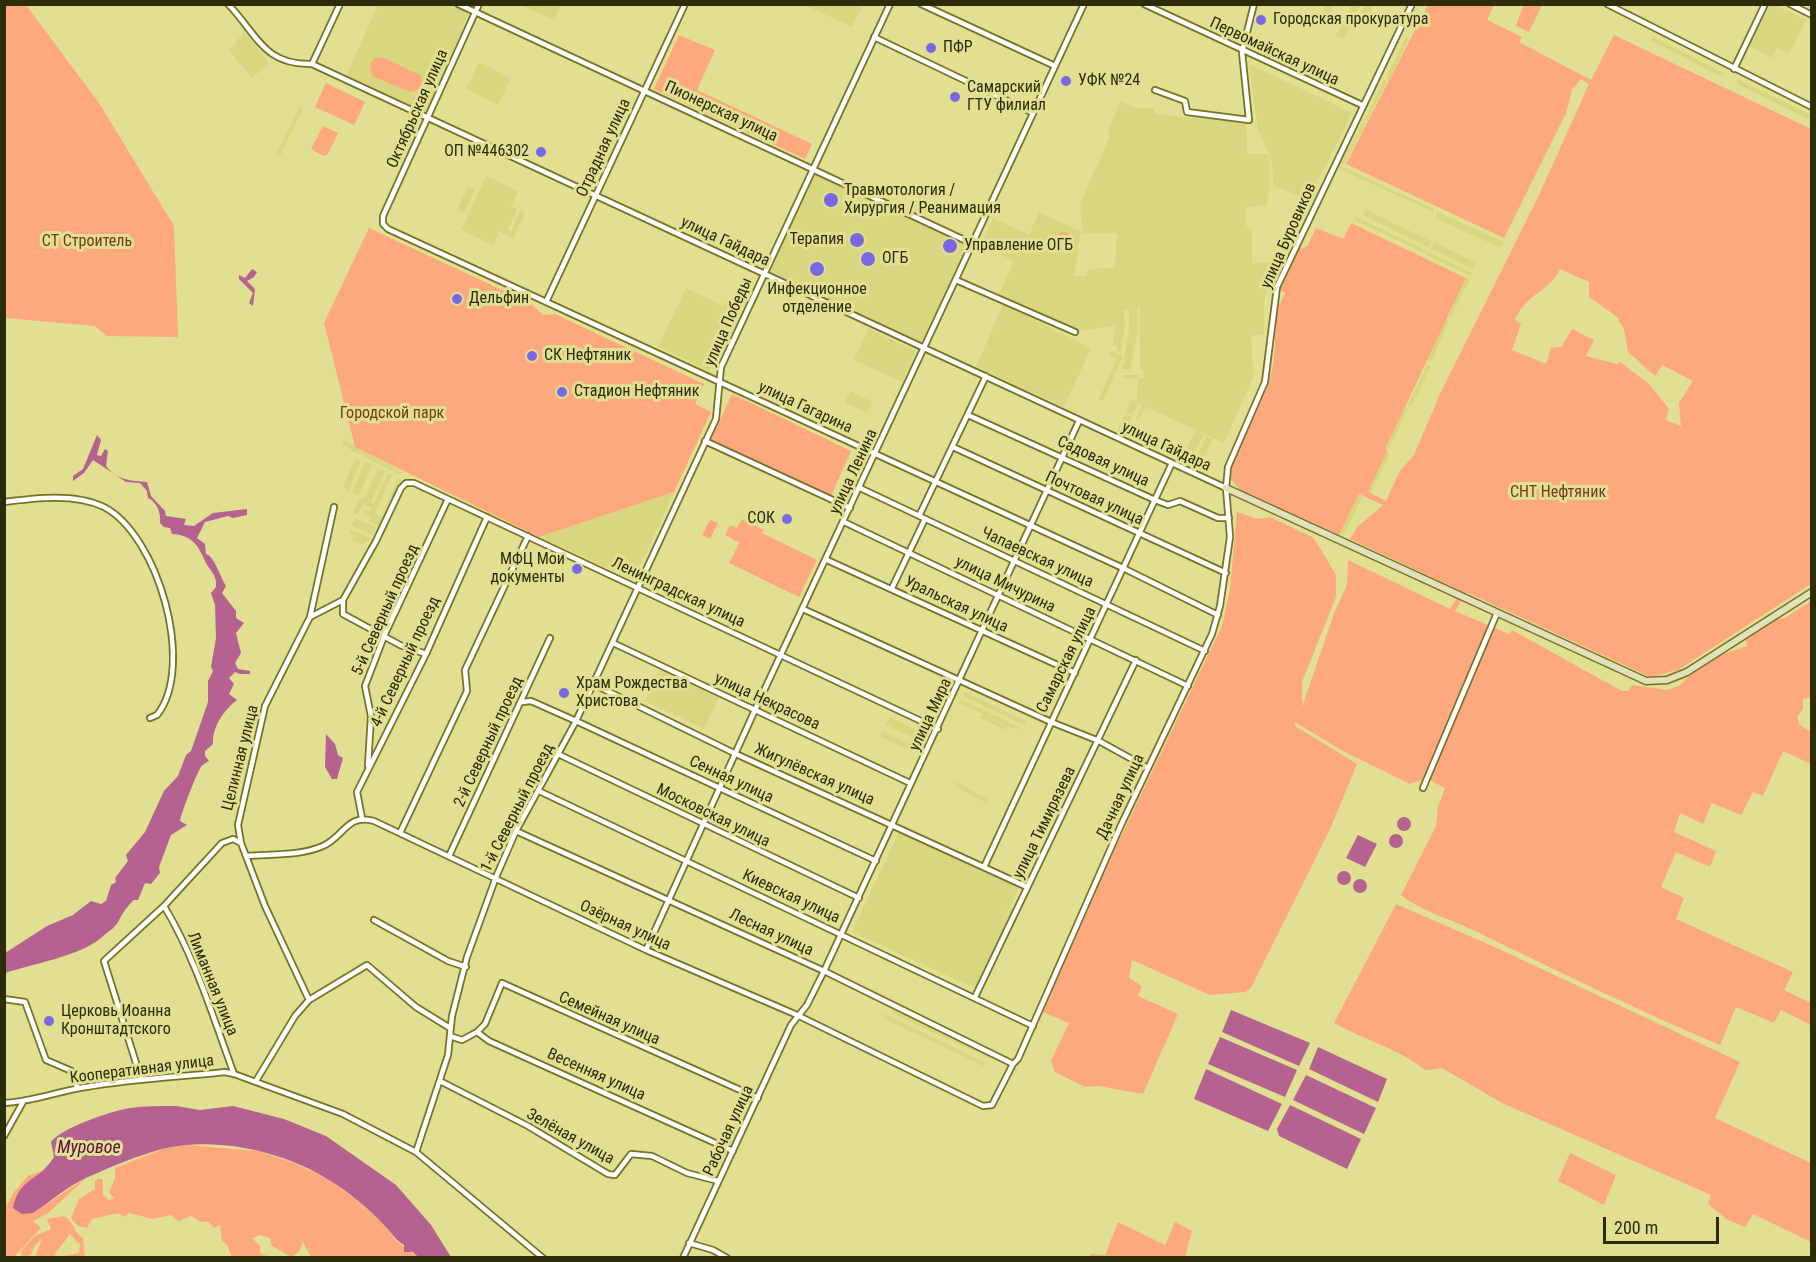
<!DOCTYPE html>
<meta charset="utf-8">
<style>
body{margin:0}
#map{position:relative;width:1816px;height:1262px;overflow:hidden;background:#e1df91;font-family:"Roboto Condensed",sans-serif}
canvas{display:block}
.frame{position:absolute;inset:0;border:6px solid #2c2b0a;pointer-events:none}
.scale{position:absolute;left:1603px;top:1217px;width:116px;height:27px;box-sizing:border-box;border:3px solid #2c2b0a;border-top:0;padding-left:8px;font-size:18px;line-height:21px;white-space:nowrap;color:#2c2b0a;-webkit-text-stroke:4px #e1df91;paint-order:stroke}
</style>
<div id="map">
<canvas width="1816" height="1262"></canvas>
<div class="frame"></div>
<div class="scale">200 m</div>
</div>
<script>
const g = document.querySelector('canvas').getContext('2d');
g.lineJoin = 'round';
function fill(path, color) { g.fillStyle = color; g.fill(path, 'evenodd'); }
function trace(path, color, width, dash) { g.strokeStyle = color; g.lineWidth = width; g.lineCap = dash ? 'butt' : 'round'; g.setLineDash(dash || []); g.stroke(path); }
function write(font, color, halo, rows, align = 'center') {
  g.font = font + ' "Roboto Condensed",sans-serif'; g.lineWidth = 6; g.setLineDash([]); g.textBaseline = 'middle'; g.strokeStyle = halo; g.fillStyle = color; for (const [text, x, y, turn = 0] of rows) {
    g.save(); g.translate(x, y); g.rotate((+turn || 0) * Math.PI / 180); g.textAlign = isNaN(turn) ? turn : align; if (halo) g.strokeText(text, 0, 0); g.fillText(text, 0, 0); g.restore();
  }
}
fill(new Path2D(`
 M378 5H449L469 13 426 112 345 78Z
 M520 5H562L554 20Z
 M805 5 863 4V5L852 27Z
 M1326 5H1334L1326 24 1319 21Z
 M1351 5H1360L1344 39 1336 36Z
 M1365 5H1374L1363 26 1357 22Z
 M1769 5H1775L1806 20 1789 53 1777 48 1772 58 1749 46Z
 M244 32 269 63 252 78 229 50Z
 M1406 37 1409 38 1389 80 1386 78Z
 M1653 37 1724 73 1722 77 1651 41Z
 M479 62 511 78 498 105 466 89Z
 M1249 64 1352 113 1312 193 1303 197 1274 186 1271 158 1258 129Z
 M1738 79 1811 115V120L1736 83Z
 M1384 80 1387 82 1367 121 1364 120Z
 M1120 101 1135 108H1154V114L1242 122 1246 124 1247 154H1267L1269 156 1270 187 1266 205 1246 208V225L1252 231V263H1268L1269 287 1264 297V334L1251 336 1253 373H1255L1224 443 1198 431 1203 435 1189 464 1181 460 1196 430 1146 407 1139 419 1136 418 1142 405 1138 403 1132 415 1126 412 1131 400 1137 402 1138 379 1123 378V375H1138V378H1144L1143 369H1140V308L1137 309 1138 330 1130 370 1121 369 1122 363H1127L1124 360 1129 329V309L1119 310 1124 311 1125 324 1121 351H1117L1118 346 1113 345 1115 326 1078 331 998 296 1014 261 981 245 993 218 1029 235 1039 212 1080 231 1076 266 1073 276H1087V269L1115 268 1117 233H1083L1080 204 1110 136 1108 130Z
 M300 106 303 108 280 156 276 155Z
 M1363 122 1366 124 1344 164 1341 163Z
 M1341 166 1434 209 1433 212 1340 169Z
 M817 174 967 245 922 343 768 272 814 175Z
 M486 176 518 191 511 207 517 209 508 230 511 231 520 211 525 213 513 238 501 233 503 225 493 245 461 230Z
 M468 186 475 189 464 213 457 210Z
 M1366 210 1431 241 1428 247 1363 215Z
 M1437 212 1504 242 1501 248 1435 218Z
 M1356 217 1425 250 1424 253 1354 220Z
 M1434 242 1476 263 1473 269 1431 249Z
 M1428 252 1473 273 1471 276 1426 255Z
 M1466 278 1470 279 1451 318 1448 317Z
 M686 288 723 306 725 302 738 308 710 371 658 347Z
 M1003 304 1091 348 1064 407 976 367Z
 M1446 319 1449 321 1431 362 1427 360Z
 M868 329 916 351 902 382 854 360Z
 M1111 350 1123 356 1103 401 1099 399 1117 359 1109 355Z
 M1427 365 1431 366 1411 407 1408 405Z
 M850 391 872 402 867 413 845 402Z
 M1405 407 1408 408 1389 449 1386 447Z
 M1125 414 1132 417 1124 434 1117 431Z
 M1206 436 1212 439 1200 469 1193 466Z
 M344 440 402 472 400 475 353 451 342 443Z
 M1387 452 1390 454 1371 494 1367 493Z
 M355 459 361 461 349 490 343 487Z
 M365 462 372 465 359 496 352 493Z
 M378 468 385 471 371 502 374 503 388 473 392 475 375 514 381 516 398 478 402 480 381 525H378L369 521 371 518 363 514 365 510 370 512 372 508 363 504 357 515 353 513 360 498 364 499Z
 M674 492 641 564 621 574 539 537Z
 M1359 494 1363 495 1343 537 1339 535Z
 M355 518 376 528 372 535 352 525Z
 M351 530 370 538 369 542 366 541 364 545 352 540 354 536 350 534Z
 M659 669 719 697 704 729 645 701Z
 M965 692 1026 721 1024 725 963 696Z
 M960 699 1019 727 1017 730 985 716 1008 727 1006 730 981 718 983 714 959 703Z
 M890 717 925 734 922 741 886 725Z
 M882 731 917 748 914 753 879 736Z
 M957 782 988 800 986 803 955 786Z
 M899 831 1019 887 1001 924 1011 908 1014 909 975 988 852 932Z
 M893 1009 991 1054 989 1058 891 1013Z
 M884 1014 986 1063 984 1066 883 1018Z`), '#d9d680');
fill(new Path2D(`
 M1524 4 1542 5 1529 32 1516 26Z
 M4 5H26L99 103 174 226 178 337 107 336 95 326 5 318Z
 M1428 5H1494L1487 20 1522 37 1519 42 1591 80 1614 35 1811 129V584L1678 670 1650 677 1466 592 1455 611 1509 634 1512 630 1622 691H1628L1632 685 1667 690 1679 686 1690 675 1721 655 1747 646 1745 639 1778 619 1785 618 1811 601V697L1803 699V709L1797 717 1800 725 1811 732V764L1783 751 1763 796 1753 792 1741 815 1712 803 1703 824 1680 813 1674 832 1716 851 1710 867 1676 852 1661 887 1684 898 1676 919 1793 972 1784 990 1811 1003V1025L1781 1010 1774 1023 1736 1007 1720 1045C1637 1010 1555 970 1475 931 1451 919 1422 912 1401 895L1436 826 1438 807 1445 788 1428 779 1479 665 1474 662 1422 780 1410 784 1341 750 1295 722V726L1357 764 1331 827 1251 988 1245 992 1210 995 1132 960 1129 978 1142 986 1138 996 1178 1014 1143 1094 1099 1086 1085 1087 1055 1072 1051 1061 1069 1023 1043 1012 1113 853 1222 626 1230 589 1237 512 1258 519 1270 517 1314 538 1336 575V597L1302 682V707L1335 611 1347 585 1348 560 1450 609 1461 591 1350 539 1357 527 1383 505 1359 494 1339 535 1240 490 1231 479C1231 450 1258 413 1268 385 1277 360 1275 330 1276 303L1280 304 1285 293 1279 289 1298 249 1307 247 1316 228 1343 239 1351 223 1466 278 1386 447 1387 452 1368 492 1386 501 1400 471 1414 455 1440 394 1539 195 1589 84 1581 79 1572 90 1566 113 1504 238 1346 164ZM1560 269 1589 282V297L1616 316 1624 329 1628 352 1655 376 1662 365 1693 381 1679 403 1681 426 1666 420 1669 409 1649 384 1620 362 1617 364 1586 356 1594 340 1572 329 1561 347 1551 348 1546 364 1512 350 1521 324 1515 320C1525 294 1551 291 1560 269Z
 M679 35 715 50 697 90 812 144 805 159 654 89Z
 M382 57 420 75 423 82 420 89 410 92 372 76 370 63 375 58Z
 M326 83 365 102 354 125 315 107Z
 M323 126 338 133 328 154 323 156 311 149Z
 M369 228 530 303 543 315 555 314 704 384 695 404 711 412 674 492 539 537 355 447 324 323Z
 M1055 240a8 8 0 1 1 16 0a8 8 0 1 1-16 0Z
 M732 394 851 451 831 496 711 440Z
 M742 519 764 530 762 533 817 560 799 597 729 563 739 543 725 535 730 525 737 528Z
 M710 520 718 523 710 539 702 535Z
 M1396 904 1497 948 1740 1062 1715 1118 1811 1163V1242L1753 1214 1745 1227 1728 1220 1708 1204 1711 1195 1502 1103 1442 1068 1425 1070C1398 1048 1364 1040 1334 1023Z
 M188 1145 258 1151 294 1163 328 1179 353 1197 387 1227 395 1240 418 1257H311L303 1242 299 1252 291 1257 272 1246 270 1238 260 1235 252 1238 260 1246V1253L269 1257H232L227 1245 222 1241 220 1225 214 1228 209 1222H201L191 1216 178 1221 171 1215 153 1219 129 1213 125 1217 118 1213 92 1219 87 1228 78 1226 71 1218 79 1199 95 1189V1181L99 1178 103 1180V1195L109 1200 114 1198 109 1192 115 1178V1168L163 1149Z
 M1570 1153 1616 1175 1604 1205 1558 1181Z
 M47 1169 26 1183 33 1213 86 1178 48 1213 33 1221 41 1228 14 1257H5L4 1210 14 1192 28 1176Z
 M64 1216C75 1222 72 1232 83 1238L85 1257H58L79 1253 80 1245 70 1234 55 1254 56 1257H35L42 1239 35 1245 31 1255 21 1257V1251L35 1236 51 1229 47 1219Z
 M1118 1222 1165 1245 1175 1222 1192 1231 1185 1257H1089L1091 1254 1105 1255Z`), '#fea87d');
fill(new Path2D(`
 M252 269 257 272 254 277 247 281 255 289 253 306 249 303 253 293 239 279V275L245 278Z
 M97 435 101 440 97 455 101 456 105 449 108 451 106 466C116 480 132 481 147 482L151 496 165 511 166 516 186 519 184 525 194 526 213 513 247 509V515L233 518 228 516 205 522 197 538 205 544 206 554C214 556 220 576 226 586L222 593 236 611V618L244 623 236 633 241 653 235 663 238 669 250 671V674H240L235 672 229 678 234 684 229 694 237 700C224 710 212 727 213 744L205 751V756L209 761C206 763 203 764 201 767 198 770 180 816 180 821L187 825 171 835 159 867 160 873 151 884 145 883 138 900H134C126 907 123 913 118 922 115 928 106 933 101 938 80 956 32 964 5 973V953L47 926 73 915 91 901 101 904 106 901 111 885 116 882 115 878 128 861 126 855 145 832 164 791 178 776 186 755 191 751 208 702V681L213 671 211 667 216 638 215 605 211 593 216 587C217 573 210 572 205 561 198 545 192 535 172 534L170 528 164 527 160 523C161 513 157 502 148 498L147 491 140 483 126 482 93 460 84 473 73 481V476L83 469Z
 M326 734 335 744 338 755 343 758 337 779H332L325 767Z
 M1397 824a7 7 0 1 1 14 0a7 7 0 1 1-14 0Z
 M1389 841a7 7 0 1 1 14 0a7 7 0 1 1-14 0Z
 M1358 835 1377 844 1365 867 1346 858Z
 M1337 878a7 7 0 1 1 14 0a7 7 0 1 1-14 0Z
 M1353 886a7 7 0 1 1 14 0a7 7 0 1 1-14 0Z
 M1231 1010 1310 1043 1299 1066 1222 1032Z
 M1220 1037 1297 1070 1285 1097 1208 1064Z
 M1318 1047 1387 1079 1378 1102 1309 1069Z
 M1206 1069 1282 1104 1268 1131 1194 1099Z
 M1306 1075 1376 1108 1364 1134 1293 1100Z
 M1290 1105 1361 1139 1347 1169 1279 1136 1277 1129Z
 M176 1106 200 1110 233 1106 284 1119 326 1136 396 1185 431 1225 451 1257H418L413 1252H404V1245C395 1240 392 1233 385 1226 369 1209 349 1192 329 1180 283 1151 216 1136 162 1149 137 1156 110 1167 86 1178 66 1187 50 1202 33 1213L22 1214 13 1208C19 1177 39 1182 54 1157L51 1142C61 1128 111 1111 130 1108 145 1106 161 1106 176 1106Z`), '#b56290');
const street = new Path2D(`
 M228 4C258 35 263 65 312 64
 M458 4 973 244
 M479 4 383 216V224L388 229 1125 569 1218 615
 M921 4 1055 66
 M1144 4 1362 105
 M1607 4 1812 107
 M1790 4 1812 15
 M874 37 1033 113
 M312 64 1226 488
 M312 64 340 4
 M1734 69 1765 4
 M1155 90 1185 101 1187 112 1249 120 1242 52 1254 4
 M956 280 1075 332
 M546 302 685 4
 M968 415 1155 500 1168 505 1180 501 1218 518H1229
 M705 441 850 508
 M953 447 1226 573
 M860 488 1205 651
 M4 502C35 498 75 493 104 507 158 535 196 666 157 715L150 718
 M919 516 986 376
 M844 522 1188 686
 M827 560 1075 673
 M892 588 925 519
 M803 609 1051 722 1099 741 1148 768
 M310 617 334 507
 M613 643 910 783
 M426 654 400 645 343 614V600L376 541 401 488 406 483H414L938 729
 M593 684 736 754 1027 887
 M522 702 531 701 576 721 876 861
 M558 754 859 898
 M368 766 371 716 365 686 385 634 448 499
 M1423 788 1497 613
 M539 791 1033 1026
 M362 818 357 792 426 654 487 517
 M516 831 824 971 1013 1064
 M400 833 467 691 465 670 528 536
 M247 856C272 854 300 856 323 846 344 837 347 813 374 821L646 950 797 1015 983 1106 992 1105 1013 1064 1018 1059 1121 825 1212 634 1220 606 1230 537 1226 488 1228 467 1265 382 1277 287 1412 4
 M449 856 550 638
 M984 867 1172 463
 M164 906C195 957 213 1017 234 1074
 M374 920 448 961 466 967
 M646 950 755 710 1084 4
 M975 997 1136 660
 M4 999 25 1002 46 1060 74 1072 77 1088
 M309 1000 367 965 416 1007 450 1028
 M477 1032 485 1024 502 983 758 1098
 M450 1036 462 1040 477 1032 489 1041 733 1151
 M141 1079 104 961 164 906 222 843 233 839 241 843
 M256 1081 295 1016 309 1000 265 906 241 843 238 825 265 706 310 617 343 600
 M440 1081 528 1126 608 1174 615 1175 631 1154 652 1156 687 1173 718 1181
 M4 1103C32 1102 59 1091 86 1087 132 1079 178 1077 225 1072L234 1074 343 1114 416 1152 543 1258
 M4 1136 23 1102
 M416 1152 448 1055 452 1016 467 957 496 877 516 831 576 721 716 419 721 367 890 4
 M689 1243 713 1250 727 1258
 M683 1258 791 1025 807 1005 824 971 1079 421`);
const secondary = new Path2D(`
 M1226 488 1646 681 1667 680 1687 672 1812 592`);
trace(street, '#777325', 8);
trace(secondary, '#777325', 9);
trace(street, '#fff', 4.5);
trace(secondary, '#e2e1bc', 6);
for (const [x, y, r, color] of [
 [1261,20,6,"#7a67e2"],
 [931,48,6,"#7a67e2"],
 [1066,81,6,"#7a67e2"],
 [955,97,6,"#7a67e2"],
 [541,152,6,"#7a67e2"],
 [831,200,8,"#7a67e2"],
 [857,240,8,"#7a67e2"],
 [950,246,8,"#7a67e2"],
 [868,259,8,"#7a67e2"],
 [817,269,8,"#7a67e2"],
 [457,299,6,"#7a67e2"],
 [532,356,6,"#7a67e2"],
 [562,392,6,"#7a67e2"],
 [787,519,6,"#7a67e2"],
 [577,569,6,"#7a67e2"],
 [564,693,6,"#7a67e2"],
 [49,1021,6,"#7a67e2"]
]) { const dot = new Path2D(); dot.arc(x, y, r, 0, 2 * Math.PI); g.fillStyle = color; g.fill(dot); trace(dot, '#e1df91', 2); }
write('16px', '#2c2b0a', '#e1df91', [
 ["Городская прокуратура",1273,20],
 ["ПФР",943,48],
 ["УФК №24",1078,81],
 ["Самарский",967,88],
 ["ГТУ филиал",967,106],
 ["ОП №446302",529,152,"right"],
 ["Травмотология /",844,191],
 ["Хирургия / Реанимация",844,209],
 ["Терапия",844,240,"right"],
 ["Управление ОГБ",964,246],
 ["ОГБ",882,259],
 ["Инфекционное",817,290,"center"],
 ["отделение",817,308,"center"],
 ["Дельфин",469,299],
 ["СК Нефтяник",544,356],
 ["Стадион Нефтяник",574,392],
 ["СОК",775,519,"right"],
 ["МФЦ Мои",565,560,"right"],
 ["документы",565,578,"right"],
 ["Храм Рождества",576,684],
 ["Христова",576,702],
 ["Церковь Иоанна",61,1012],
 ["Кронштадтского",61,1030]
], 'left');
write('16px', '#2c2b0a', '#e1df91', [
 ["Первомайская улица",1274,52,25],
 ["Октябрьская улица",418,109,-66],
 ["Пионерская улица",721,112,25],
 ["Отрадная улица",604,148,-65],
 ["улица Буровиков",1289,236,-66],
 ["улица Гайдара",725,242,25],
 ["улица Победы",729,322,-66],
 ["улица Гагарина",805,408,25],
 ["улица Гайдара",1166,447,25],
 ["Садовая улица",1103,462,25],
 ["улица Ленина",854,472,-65],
 ["Почтовая улица",1094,499,25],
 ["Чапаевская улица",1037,558,25],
 ["улица Мичурина",1005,585,26],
 ["Ленинградская улица",678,593,25],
 ["Уральская улица",956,605,25],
 ["5-й Северный проезд",386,610,-66],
 ["Самарская улица",1067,660,-64],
 ["4-й Северный проезд",406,662,-65],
 ["улица Некрасова",767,702,25],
 ["улица Мира",931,715,-65],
 ["2-й Северный проезд",489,742,-65],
 ["Целинная улица",241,758,-76],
 ["Жигулёвская улица",814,775,24],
 ["Сенная улица",731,780,25],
 ["Дачная улица",1121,797,-65],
 ["1-й Северный проезд",518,808,-63],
 ["Московская улица",713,816,26],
 ["улица Тимирязева",1045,823,-64],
 ["Киевская улица",791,897,25],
 ["Озёрная улица",625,926,25],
 ["Лесная улица",771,933,25],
 ["Лиманная улица",212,984,68],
 ["Семейная улица",609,1019,24],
 ["Кооперативная улица",142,1070,-7],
 ["Весенняя улица",596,1075,24],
 ["Рабочая улица",729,1131,-65],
 ["Зелёная улица",570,1137,29]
]);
write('16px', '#733a1c', '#e1df91', [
 ["СТ Строитель",87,242],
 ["Городской парк",392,414],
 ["СНТ Нефтяник",1558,493]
]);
write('italic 18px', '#5a0c3f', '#e1df91', [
 ["Муровое",89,1148]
]);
</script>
